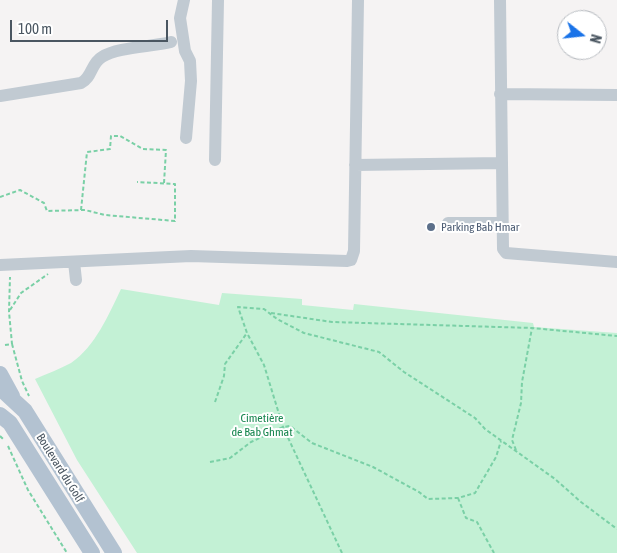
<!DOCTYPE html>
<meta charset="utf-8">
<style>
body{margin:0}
#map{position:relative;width:617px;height:553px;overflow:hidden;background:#f5f3f3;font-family:"Asap Condensed",sans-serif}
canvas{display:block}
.north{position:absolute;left:557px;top:10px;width:50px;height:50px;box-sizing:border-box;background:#fff;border:1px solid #b7bbc0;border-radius:50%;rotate:106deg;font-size:14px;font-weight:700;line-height:20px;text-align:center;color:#4a5661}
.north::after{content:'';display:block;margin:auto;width:18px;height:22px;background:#1a73e8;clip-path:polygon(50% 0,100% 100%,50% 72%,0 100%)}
.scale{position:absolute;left:10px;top:20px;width:158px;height:22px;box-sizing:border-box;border:2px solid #4a5661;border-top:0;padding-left:6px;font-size:15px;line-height:18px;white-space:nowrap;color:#4a5661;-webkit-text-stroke:4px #fff;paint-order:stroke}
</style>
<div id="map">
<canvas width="617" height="553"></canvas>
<div class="north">N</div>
<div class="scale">100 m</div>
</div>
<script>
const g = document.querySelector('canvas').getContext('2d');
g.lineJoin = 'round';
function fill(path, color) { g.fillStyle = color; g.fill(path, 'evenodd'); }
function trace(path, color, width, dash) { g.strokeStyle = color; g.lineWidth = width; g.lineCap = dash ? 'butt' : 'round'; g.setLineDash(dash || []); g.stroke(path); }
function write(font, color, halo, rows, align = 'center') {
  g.font = font + ' "Asap Condensed",sans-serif'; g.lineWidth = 4; g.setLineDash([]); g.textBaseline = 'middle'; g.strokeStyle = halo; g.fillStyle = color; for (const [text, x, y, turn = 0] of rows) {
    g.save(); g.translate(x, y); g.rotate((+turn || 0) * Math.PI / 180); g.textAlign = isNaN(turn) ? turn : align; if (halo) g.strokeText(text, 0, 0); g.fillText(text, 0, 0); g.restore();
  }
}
fill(new Path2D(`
 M121 289 219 305 222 293 302 299V305L353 310 354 304 533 323 534 327 617 333V553H137L77 460 35 379C46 374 60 369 71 363 95 347 109 314 121 289Z`), '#c3f1d5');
trace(new Path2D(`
 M0 197 20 190 44 203 47 211 85 210 105 215 175 221V184L137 182
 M81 210 87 152 110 149 111 136H120L143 149 166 150 164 183
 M10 310 21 293 48 274
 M271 313 332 322 532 328 617 336
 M12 344 22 381 29 396
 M5 345 12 344 9 312 10 277
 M215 402 224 376 225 364 247 333
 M0 436 4 440
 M8 446 28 490 67 553
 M516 450 512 440 521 403 522 382 532 328
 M210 462 230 458 251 442 283 427 290 426 312 443 373 467 419 492 428 499 458 498 475 493 496 457 501 441
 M458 498 466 518 477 522 494 553
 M342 553 283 427 264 365 247 333 238 307 264 309 277 319 304 333 379 352 404 372 475 418 485 429 555 479 581 502 617 529`), '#7ad0a6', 2, [4, 2.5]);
trace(new Path2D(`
 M184 0 180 18 185 51 190 61 191 81 186 138
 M500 94 617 95
 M0 96 81 83C92 78 91 63 102 57 118 47 151 47 171 42
 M215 160 218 0
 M502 163 503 249 506 253 617 262
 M355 165 502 163 500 0
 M448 223H502
 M74 262 76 280
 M0 265 191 256 347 261 351 260 354 251 358 0`), '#c1cad2', 12);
trace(new Path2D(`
 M0 374 12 396
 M0 388 25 411 114 553
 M0 415 10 423 92 553`), '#b3c2d1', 16);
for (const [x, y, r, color] of [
 [431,227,5,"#5c6f8a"]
]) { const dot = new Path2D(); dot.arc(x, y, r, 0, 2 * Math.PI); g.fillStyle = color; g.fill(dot); trace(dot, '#fff', 2); }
write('12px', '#4e5e75', '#fff', [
 ["Parking Bab Hmar",441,227]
], 'left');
write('12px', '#17864f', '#fff', [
 ["Cimetière",262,418],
 ["de Bab Ghmat",262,432]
]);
write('12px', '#4a5661', '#fff', [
 ["Boulevard du Golf",60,468,58]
]);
</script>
